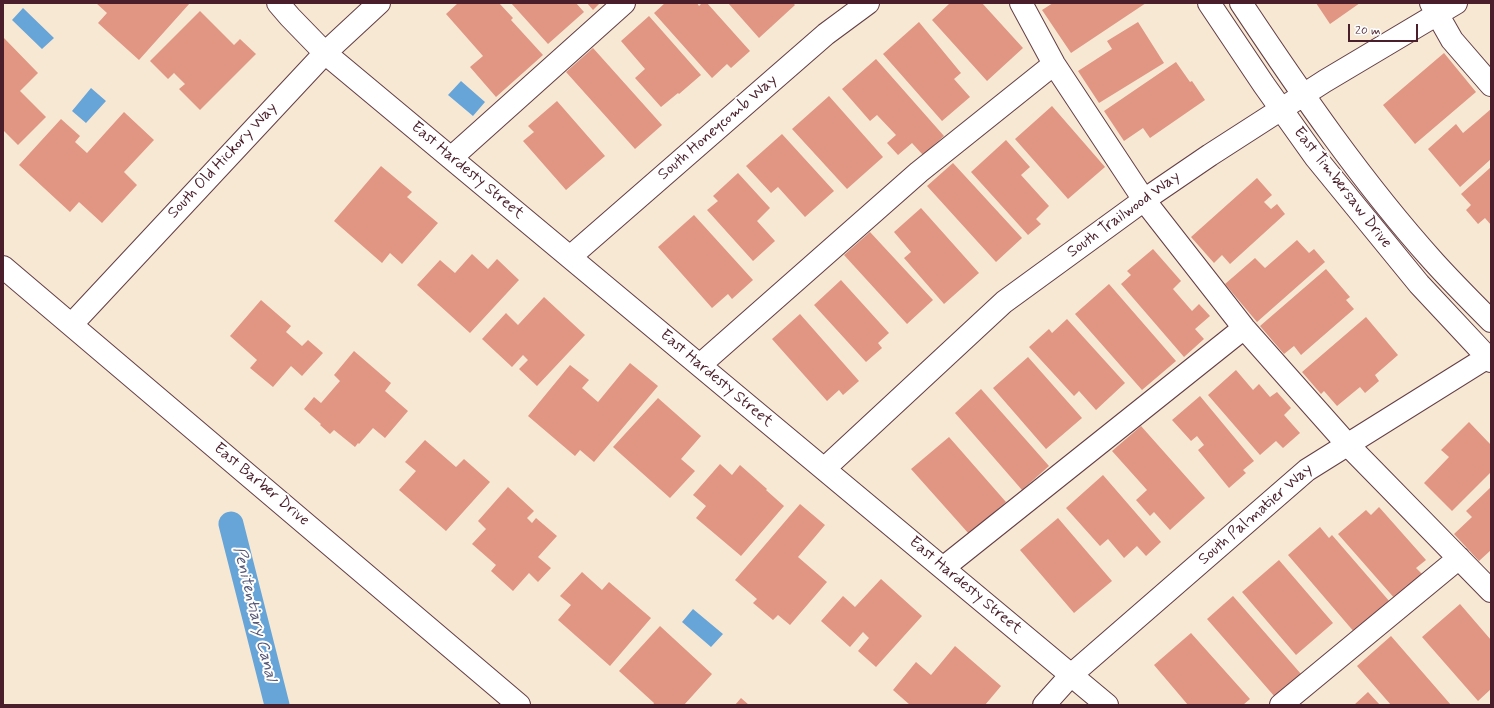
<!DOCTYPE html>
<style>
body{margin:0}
#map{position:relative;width:1494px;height:708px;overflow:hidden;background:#f7e8d4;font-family:Mynerve,sans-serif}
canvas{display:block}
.frame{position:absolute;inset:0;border:4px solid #4a1f2b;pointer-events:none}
.scale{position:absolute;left:1348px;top:24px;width:70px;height:18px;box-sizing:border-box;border:2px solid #4a1f2b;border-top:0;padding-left:5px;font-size:12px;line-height:14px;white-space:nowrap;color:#4a1f2b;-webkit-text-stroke:3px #fff;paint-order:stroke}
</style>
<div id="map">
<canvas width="1494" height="708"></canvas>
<div class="frame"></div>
<div class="scale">20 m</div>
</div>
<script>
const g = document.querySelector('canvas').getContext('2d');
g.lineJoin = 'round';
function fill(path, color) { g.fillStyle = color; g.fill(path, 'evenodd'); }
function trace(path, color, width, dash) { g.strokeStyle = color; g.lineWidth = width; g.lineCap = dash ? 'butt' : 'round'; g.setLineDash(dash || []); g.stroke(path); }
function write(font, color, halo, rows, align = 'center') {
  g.font = font + ' Mynerve,sans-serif'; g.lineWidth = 4; g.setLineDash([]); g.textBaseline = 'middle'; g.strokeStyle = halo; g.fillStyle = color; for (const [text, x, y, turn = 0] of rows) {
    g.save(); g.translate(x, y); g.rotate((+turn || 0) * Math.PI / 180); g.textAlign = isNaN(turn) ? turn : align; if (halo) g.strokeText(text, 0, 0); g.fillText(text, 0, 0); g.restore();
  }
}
fill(new Path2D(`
 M23 8 54 38 42 49 12 20Z
 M461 81 485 102 473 116 448 95Z
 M91 88 106 101 86 123 72 111Z
 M693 609 723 634 711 647 682 622Z`), '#67a5d9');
trace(new Path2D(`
 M231 524 277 705`), '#67a5d9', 25);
fill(new Path2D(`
 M96 3H190L139 60 98 23 107 13Z
 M458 3H499L513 18 511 20 543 55 496 97 470 67 483 56 446 14Z
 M511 3H576L584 12 548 44Z
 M587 3H600L593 10Z
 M665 3H697L699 6 702 3H707L750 51 731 68 727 64 712 78 654 13Z
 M728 3H793L795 5 759 38Z
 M950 3H982L1023 48 987 81 932 20Z
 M1053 3H1075L1076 4 1078 3H1146L1071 53 1042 10Z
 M1316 3H1360L1330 24Z
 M200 11 234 45 240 39 256 54 200 110 179 89 185 84 174 73 168 79 150 61Z
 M649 16 701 75 679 94 678 93 661 107 635 78 645 69 621 41Z
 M919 22 961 73 954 79 970 97 942 121 883 54Z
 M1138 22 1164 63 1099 103 1078 71 1112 49 1107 41Z
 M3 37 38 73 20 91 46 117 18 145 3 130Z
 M593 48 662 125 635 149 566 72Z
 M1444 53 1476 92 1415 144 1383 105Z
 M876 59 944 136 923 155 912 143 898 155 887 143 896 135 877 115 870 121 842 89Z
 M1176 62 1190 82 1192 81 1205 100 1150 138 1143 128 1124 141 1104 111Z
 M829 96 883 157 847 189 792 129Z
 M557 101 605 156 566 190 523 141 534 132 528 126Z
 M1052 106 1105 167 1068 199 1015 139Z
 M1491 109V159L1460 187 1428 149 1456 124 1463 133Z
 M124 112 154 140 124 172 137 185 102 223 79 202 70 212 19 165 61 119 80 136 75 142 87 153Z
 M782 134 834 191 805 217 778 187 771 193 746 166Z
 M1006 140 1030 167 1021 175 1049 206 1036 219 1041 224 1028 235 971 172Z
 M953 163 1022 238 996 262 927 186Z
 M381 166 412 192 407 197 438 223 402 264 390 253 382 263 334 221Z
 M1491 167V225L1485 218 1478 224 1466 210 1471 205 1461 194Z
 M738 173 770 208 757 221 775 241 753 261 707 210 718 201 713 196Z
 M1257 178 1272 195 1264 202 1271 209 1277 204 1285 214 1230 264 1222 255 1214 263 1191 237Z
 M921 208 979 273 944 304 904 258 911 252 894 232Z
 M694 215 753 280 732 299 728 294 712 308 658 247Z
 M870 232 933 300 907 324 844 255Z
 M1297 240 1309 253 1314 249 1325 262 1257 322 1225 284 1255 258 1265 268Z
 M1153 249 1181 281 1173 289 1192 311 1199 304 1210 316 1195 329 1204 339 1184 357 1121 284 1131 275 1127 271Z
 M472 254 488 269 497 259 519 280 470 333 417 285 440 260 455 273Z
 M1326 269 1350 297 1346 300 1354 309 1301 355 1294 346 1284 354 1260 326Z
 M841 280 889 333 878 343 882 348 866 362 814 305Z
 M1109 284 1176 361 1142 390 1075 314Z
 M544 297 585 335 537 386 519 369 528 360 523 355 512 367 482 339 506 313 518 325Z
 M261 300 291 326 286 332 302 346 308 340 323 353 302 376 291 366 273 387 250 368 257 360 230 336Z
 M800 314 859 381 843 395 839 390 827 401 772 339Z
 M1366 317 1398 355 1375 375 1379 381 1365 393 1360 387 1337 406 1324 391 1321 394 1302 372Z
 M1067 319 1125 383 1096 410 1079 391 1074 396 1029 347 1049 329 1052 333Z
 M354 351 391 383 385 391 408 411 385 438 373 428 359 444 358 443 355 447 334 430 330 434 320 425 321 424 304 409 314 397 321 403 340 381 334 375Z
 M1028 357 1082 418 1046 449 993 388Z
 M630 363 658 386 594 462 580 450 575 456 528 416 570 365 589 380 582 388 598 402Z
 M1236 370 1253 390 1259 384 1270 397 1277 392 1291 408 1284 415 1300 433 1283 448 1276 441 1260 455 1208 395Z
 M981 389 1049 466 1022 490 955 413Z
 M1200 396 1254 461 1243 470 1246 473 1229 488 1198 450 1204 445 1197 436 1191 441 1172 420Z
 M658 398 701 436 681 459 695 471 670 498 613 447Z
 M1469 422 1491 445V472L1452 511 1424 483 1449 457 1441 450Z
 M1141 426 1205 498 1170 530 1154 512 1150 516 1136 500 1147 490 1112 451Z
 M949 437 1006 502 969 534 911 469Z
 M425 440 456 467 464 459 490 482 446 531 399 490 416 471 405 462Z
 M720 464 732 475 740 465 767 489 766 490 784 506 741 556 696 518 706 506 693 495Z
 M1103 475 1161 542 1146 556 1137 546 1124 558 1108 539 1100 546 1066 508Z
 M508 487 534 511 527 518 532 523 536 518 557 536 538 557 551 568 538 582 529 573 513 591 491 571 496 565 472 544 486 529 478 521Z
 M1491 487V550L1479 561 1454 534 1472 517 1466 511Z
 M800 504 825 525 798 557 827 582 790 625 778 615 773 620 753 603 757 599 735 580Z
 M1379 507 1426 560 1416 568 1424 576 1396 600 1338 534 1366 510 1371 515Z
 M1058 518 1112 581 1074 613 1020 550Z
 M1320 527 1329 538 1332 535 1390 602 1355 633 1288 555Z
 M1279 560 1333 623 1296 655 1242 592Z
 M582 572 602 590 609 582 651 618 610 666 558 620 571 605 560 596Z
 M881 579 922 616 876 667 858 651 869 638 863 632 850 647 821 621 843 596 855 607Z
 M1233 596 1301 674 1275 697 1207 619Z
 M1460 604 1491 640V689L1478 701 1422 637Z
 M660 626 712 674 684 705H653L654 703 619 671Z
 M1191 633 1250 699 1243 705H1188L1154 665Z
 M1391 636 1451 705H1391L1357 666Z
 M955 646 1001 686 985 705H910L893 690 916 662 931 675Z
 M1368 692 1380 705H1354Z
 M741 698 749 705H735Z`), '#e09683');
const minor = new Path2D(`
 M278 3 290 17 325 53 1107 705
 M1021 3 1054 64 1144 200 1244 328 1347 444 1491 591
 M1209 3 1264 85 1316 158 1419 284 1491 361
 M1241 3C1301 93 1362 182 1434 262 1453 283 1472 302 1491 321
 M1431 3 1452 40 1491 85
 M451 158 624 3
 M570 257 826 34 868 3
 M3 267 519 705
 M72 324 325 53 379 3
 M700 365 919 172 1054 64
 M824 469 1004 302 1144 200 1210 155 1325 81 1456 3
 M943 568 1244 328
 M1044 705 1071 675 1307 470 1491 355
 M1281 705 1459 558`);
trace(minor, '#643d44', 24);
trace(minor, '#fff', 22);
write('16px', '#4a1f2b', '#fff', [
 ["South Honeycomb Way",718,128,-41],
 ["South Old Hickory Way",223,161,-47],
 ["East Hardesty Street",467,171,40],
 ["East Timbersaw Drive",1342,188,52],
 ["South Trailwood Way",1124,215,-36],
 ["East Hardesty Street",716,379,40],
 ["East Barber Drive",261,485,40],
 ["South Palmatier Way",1256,515,-41],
 ["East Hardesty Street",965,586,40]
]);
write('italic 17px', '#575b79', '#fff', [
 ["Penitentiary Canal",254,614,76]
]);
</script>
